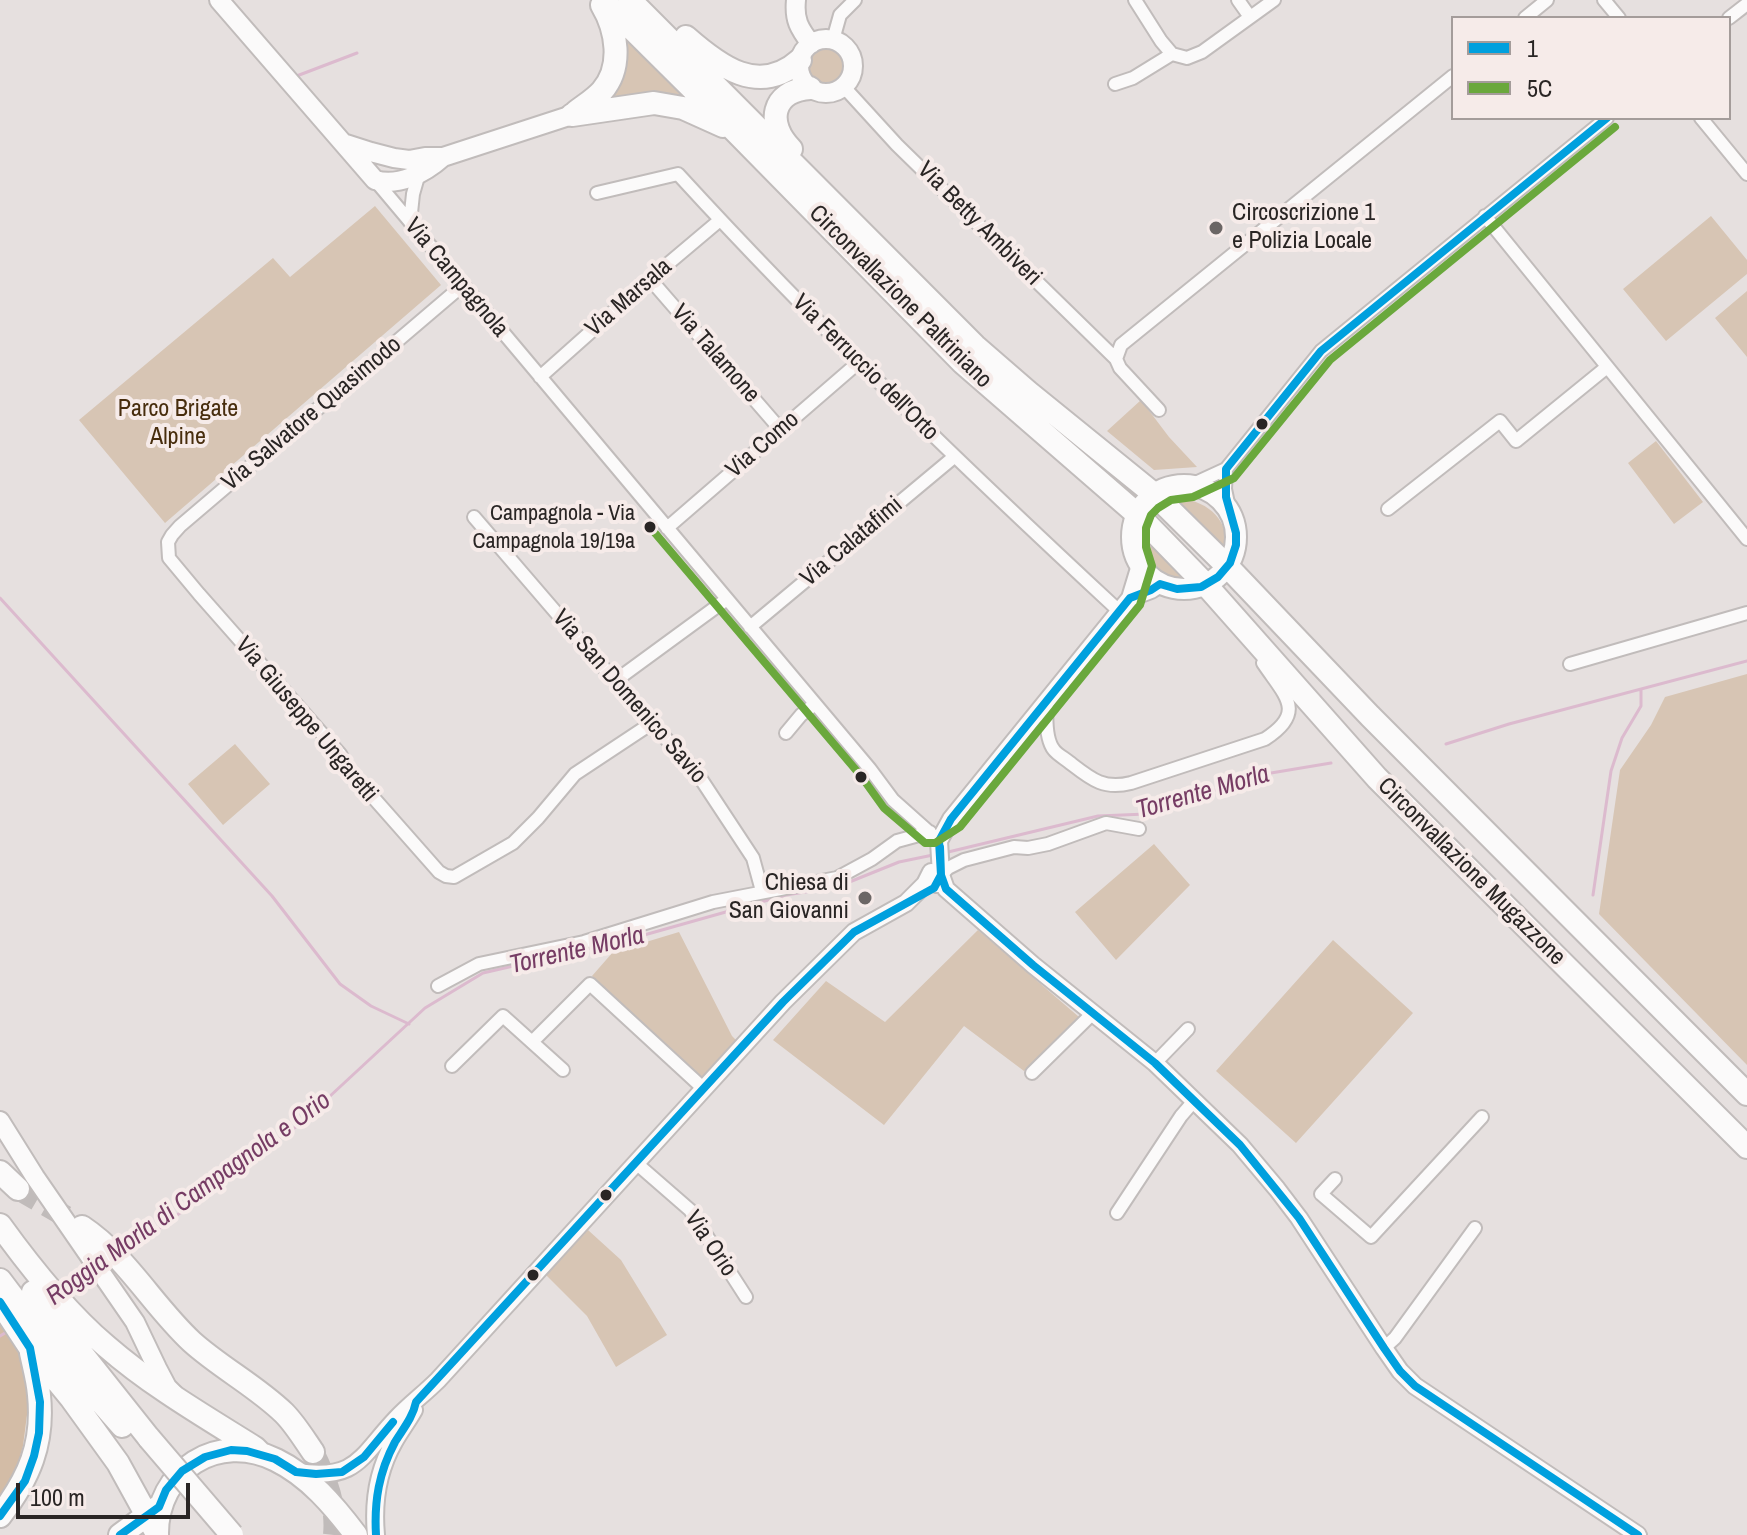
<!DOCTYPE html>
<style>
body{margin:0}
#map{position:relative;width:1747px;height:1535px;overflow:hidden;background:#e6e0df;font-family:"Archivo Narrow",sans-serif}
canvas{display:block}
.legend{position:absolute;left:1451px;top:16px;width:280px;height:104px;box-sizing:border-box;background:#f6ebe9;border:2px solid #a49c9a;margin:0;padding:10px 14px;list-style:none;font-size:24px;color:#292524}
.legend li{display:flex;align-items:center;gap:16px;height:40px}
.legend b{width:40px;border:2px solid #a49c9a}
.scale{position:absolute;left:16px;top:1483px;width:174px;height:36px;box-sizing:border-box;border:4px solid #292524;border-top:0;padding-left:10px;font-size:24px;line-height:28px;white-space:nowrap;color:#292524;-webkit-text-stroke:6px #f6ebe9;paint-order:stroke}
</style>
<div id="map">
<canvas width="1747" height="1535"></canvas>
<ul class="legend">
<li><b style="height:10px;background:#00a0de"></b>1</li>
<li><b style="height:10px;background:#6aa83c"></b>5C</li>
</ul>
<div class="scale">100 m</div>
</div>
<script>
const g = document.querySelector('canvas').getContext('2d');
g.lineJoin = 'round';
function fill(path, color) { g.fillStyle = color; g.fill(path, 'evenodd'); }
function trace(path, color, width, dash) { g.strokeStyle = color; g.lineWidth = width; g.lineCap = dash ? 'butt' : 'round'; g.setLineDash(dash || []); g.stroke(path); }
function write(font, color, halo, rows, align = 'center') {
  g.font = font + ' "Archivo Narrow",sans-serif'; g.lineWidth = 8; g.setLineDash([]); g.textBaseline = 'middle'; g.strokeStyle = halo; g.fillStyle = color; for (const [text, x, y, turn = 0] of rows) {
    g.save(); g.translate(x, y); g.rotate((+turn || 0) * Math.PI / 180); g.textAlign = isNaN(turn) ? turn : align; if (halo) g.strokeText(text, 0, 0); g.fillText(text, 0, 0); g.restore();
  }
}
fill(new Path2D(`
 M621 36 691 102 599 98Z
 M807 66a20 20 0 1 1 40 0a20 20 0 1 1-40 0Z
 M375 206 441 285 165 523 79 420 273 258 290 277Z
 M1711 216 1747 260V274L1666 341 1623 289Z
 M1747 291V357L1715 318Z
 M1141 400 1169 437 1197 467 1154 470 1107 431Z
 M1656 441 1703 502 1674 524 1628 463Z
 M1181 499C1209 501 1230 522 1226 550L1176 501Z
 M1142 534 1192 583C1163 588 1139 563 1142 534Z
 M1747 674V1065L1599 914 1620 770 1651 725 1665 697Z
 M235 744 270 784 223 825 188 784Z
 M1154 844 1190 885 1116 960 1075 912Z
 M978 930 1079 1017 1024 1071 964 1026 884 1125 773 1040 826 981 885 1022Z
 M679 932 732 1036 739 1043 705 1081 592 976 613 952Z
 M1333 940 1413 1013 1296 1143 1216 1071Z
 M588 1230 621 1260 667 1335 616 1367 587 1316 546 1275Z`), '#d7c5b4');
fill(new Path2D(`
 M0 1317 19 1347 25 1376 28 1407 23 1446 13 1482 0 1498Z`), '#d3bca6');
trace(new Path2D(`
 M294 77 357 53
 M0 598 272 896 340 984 371 1006 409 1024
 M1446 744 1509 724 1747 661
 M944 853 1098 816 1146 814 1187 803 1241 778 1331 763
 M1593 895 1611 771 1622 738 1641 706V690
 M125 1251 161 1227 301 1123 425 1008 483 973 630 939 786 895 837 887 899 862 933 855
 M66 1292 92 1273
 M0 1336 10 1330`), '#dcbace', 3);
trace(new Path2D(`
 M18 1189 68 1218
 M313 1452C326 1478 337 1506 334 1535`), '#c0bbba', 22, [22, 11]);
const minor = new Path2D(`
 M1135 0 1161 41 1172 54
 M1238 0 1250 17
 M1604 0 1619 18
 M1525 18 1547 0
 M1729 18 1747 4
 M833 40 840 15 855 0
 M1172 54 1187 58 1202 52 1274 0
 M1115 84 1133 78 1172 54
 M844 87 897 145 1116 359 1120 368 1159 410
 M1701 118 1747 174
 M375 180 870 769 893 800 939 841
 M597 193 678 174C818 327 967 470 1119 611
 M1485 216 1747 539
 M410 222 413 194 419 173
 M650 279 780 429
 M463 285 180 526 172 535 168 542 169 558 199 594 340 754 349 770 439 872 446 876 454 877 513 843 538 818 575 774 652 723
 M1116 359 1121 345 1453 76
 M540 377 650 279 720 220
 M1226 469 1225 489 1230 513
 M1189 486 1226 469 1321 351 1607 118
 M1388 509 1500 421 1516 441 1607 367
 M474 517 645 716 695 770 753 858 762 891
 M667 528 859 362
 M750 627 954 457
 M1570 664 1747 613
 M615 681 727 599
 M1047 700C1046 714 1045 739 1054 750 1057 754 1064 758 1069 762 1091 779 1103 790 1131 783L1265 739C1307 712 1285 696 1263 663
 M786 733 801 715 815 704
 M941 875 948 868 964 860 1014 847 1028 848 1048 844 1106 823 1139 829
 M438 986 479 964 584 942 713 902 837 878 872 859 897 841 930 832
 M532 1042 590 984 704 1089
 M1155 1063 1188 1029
 M452 1066 503 1016 563 1070
 M1032 1073 1093 1013
 M636 1163 690 1210 746 1297
 M1335 1179 1321 1194 1371 1237 1482 1117
 M1117 1213 1181 1116 1194 1101
 M1384 1348 1395 1338 1475 1228`);
const tertiary = new Path2D(`
 M1130 598 1151 590 1160 584
 M941 875 946 889 1033 965 1155 1063 1240 1145 1277 1189 1299 1218 1384 1348 1400 1371 1415 1386 1638 1535
 M937 884 941 875 939 841 951 819 1130 598 1140 565
 M297 1472C357 1481 360 1457 396 1419 409 1405 424 1394 438 1380L783 1002 854 932 906 903 925 884 931 872
 M376 1535C373 1503 378 1470 394 1442 400 1431 408 1421 414 1410`);
const secondary = new Path2D(`
 M219 0 375 180
 M796 0C794 20 799 28 811 44
 M799 66a27 27 0 1 1 54 0a27 27 0 1 1-54 0Z
 M343 143 371 152 394 158 409 160 425 157H443L572 115
 M375 180C399 187 425 173 443 157
 M0 1121 35 1177 135 1322 157 1368 167 1387 174 1394`);
const primary = new Path2D(`
 M1132 537a52 52 0 1 1 104 0a52 52 0 1 1-104 0Z`);
const trunk = new Path2D(`
 M603 0 735 131 963 363 1138 515 1206 585 1377 778 1747 1147
 M630 0 975 346 1028 392 1155 495 1227 566 1370 716 1747 1094
 M686 37C719 66 759 97 800 60
 M576 112C585 105 595 99 602 91 623 67 617 30 602 5
 M572 115 654 103 683 108 723 126
 M791 149C766 124 771 91 810 88
 M0 1172 18 1189
 M0 1225C31 1268 66 1312 106 1346 152 1386 204 1416 255 1448L261 1454
 M82 1227C127 1257 153 1306 192 1342 221 1368 256 1386 284 1413 295 1424 304 1439 313 1452
 M0 1280 40 1333 122 1426
 M33 1292 149 1438
 M0 1302 30 1348 71 1398 118 1463 156 1532
 M0 1516C29 1478 44 1444 39 1395 38 1381 34 1367 31 1353
 M120 1535 158 1507
 M157 1535C156 1470 218 1431 276 1460 309 1476 334 1506 356 1535`);
trace(minor, '#c1bcbb', 16);
trace(tertiary, '#c1bcbb', 20);
trace(secondary, '#c1bcbb', 22);
trace(primary, '#c1bcbb', 24);
trace(trunk, '#c1bcbb', 26);
trace(minor, '#fbfafa', 12);
trace(tertiary, '#fbfafa', 16);
trace(secondary, '#fbfafa', 18);
trace(primary, '#fbfafa', 20);
trace(trunk, '#fbfafa', 22);
const trunkBridge = new Path2D(`
 M149 1438 232 1535`);
trace(trunkBridge, '#c1bcbb', 26, []);
trace(trunkBridge, '#fbfafa', 22);
trace(new Path2D(`
 M940 847 941 875 946 889 1033 965 1155 1063 1240 1145 1299 1218 1384 1348 1400 1371 1415 1386 1638 1535
 M0 1302 30 1348 40 1402 39 1433 34 1456 25 1481 0 1516
 M120 1535 159 1507 166 1490 182 1471 205 1457 231 1450 247 1451 275 1459 296 1472 316 1474 342 1472 364 1457 393 1422
 M376 1535C374 1501 379 1472 395 1442 403 1429 413 1417 416 1402L783 1002 854 932 934 888 941 875 939 841 951 819 1130 598 1151 590 1160 584 1177 589 1201 587 1218 577 1230 563 1236 545V533L1226 497V469L1321 351 1607 118`), '#00a0de', 8);
trace(new Path2D(`
 M649 526 861 776 884 808 925 843H935L960 827 1140 605 1152 566 1146 547V528L1151 515 1158 508 1171 500 1193 497 1234 478 1330 360 1615 127`), '#6aa83c', 8);
for (const [x, y, r, color] of [
 [1216,228,8,"#6b6665"],
 [1262,424,7,"#292524"],
 [650,527,7,"#292524"],
 [861,777,7,"#292524"],
 [865,898,8,"#6b6665"],
 [606,1195,7,"#292524"],
 [533,1275,7,"#292524"]
]) { const dot = new Path2D(); dot.arc(x, y, r, 0, 2 * Math.PI); g.fillStyle = color; g.fill(dot); trace(dot, '#f6ebe9', 3); }
write('22px', '#292524', '#f6ebe9', [
 ["Campagnola - Via",635,514],
 ["Campagnola 19/19a",635,542]
], 'right');
write('24px', '#292524', '#f6ebe9', [
 ["Circoscrizione 1",1232,214],
 ["e Polizia Locale",1232,242],
 ["Chiesa di",849,884,"right"],
 ["San Giovanni",849,912,"right"]
], 'left');
write('24px', '#292524', '#f6ebe9', [
 ["Via Betty Ambiveri",979,224,45],
 ["Via Campagnola",456,278,50],
 ["Circonvallazione Paltriniano",900,297,45],
 ["Via Marsala",629,298,-41],
 ["Via Talamone",715,354,49],
 ["Via Ferruccio dell'Orto",865,368,45],
 ["Via Salvatore Quasimodo",312,414,-40],
 ["Via Como",763,445,-41],
 ["Via Calatafimi",852,542,-40],
 ["Via San Domenico Savio",629,697,49],
 ["Via Giuseppe Ungaretti",306,720,50],
 ["Circonvallazione Mugazzone",1471,872,45],
 ["Via Orio",710,1244,56]
]);
write('24px', '#472d0d', '#f6ebe9', [
 ["Parco Brigate",178,410],
 ["Alpine",178,438]
]);
write('italic 26px', '#763c64', '#f6ebe9', [
 ["Torrente Morla",1203,793,-16],
 ["Torrente Morla",577,951,-13],
 ["Roggia Morla di Campagnola e Orio",189,1199,-36]
]);
</script>
